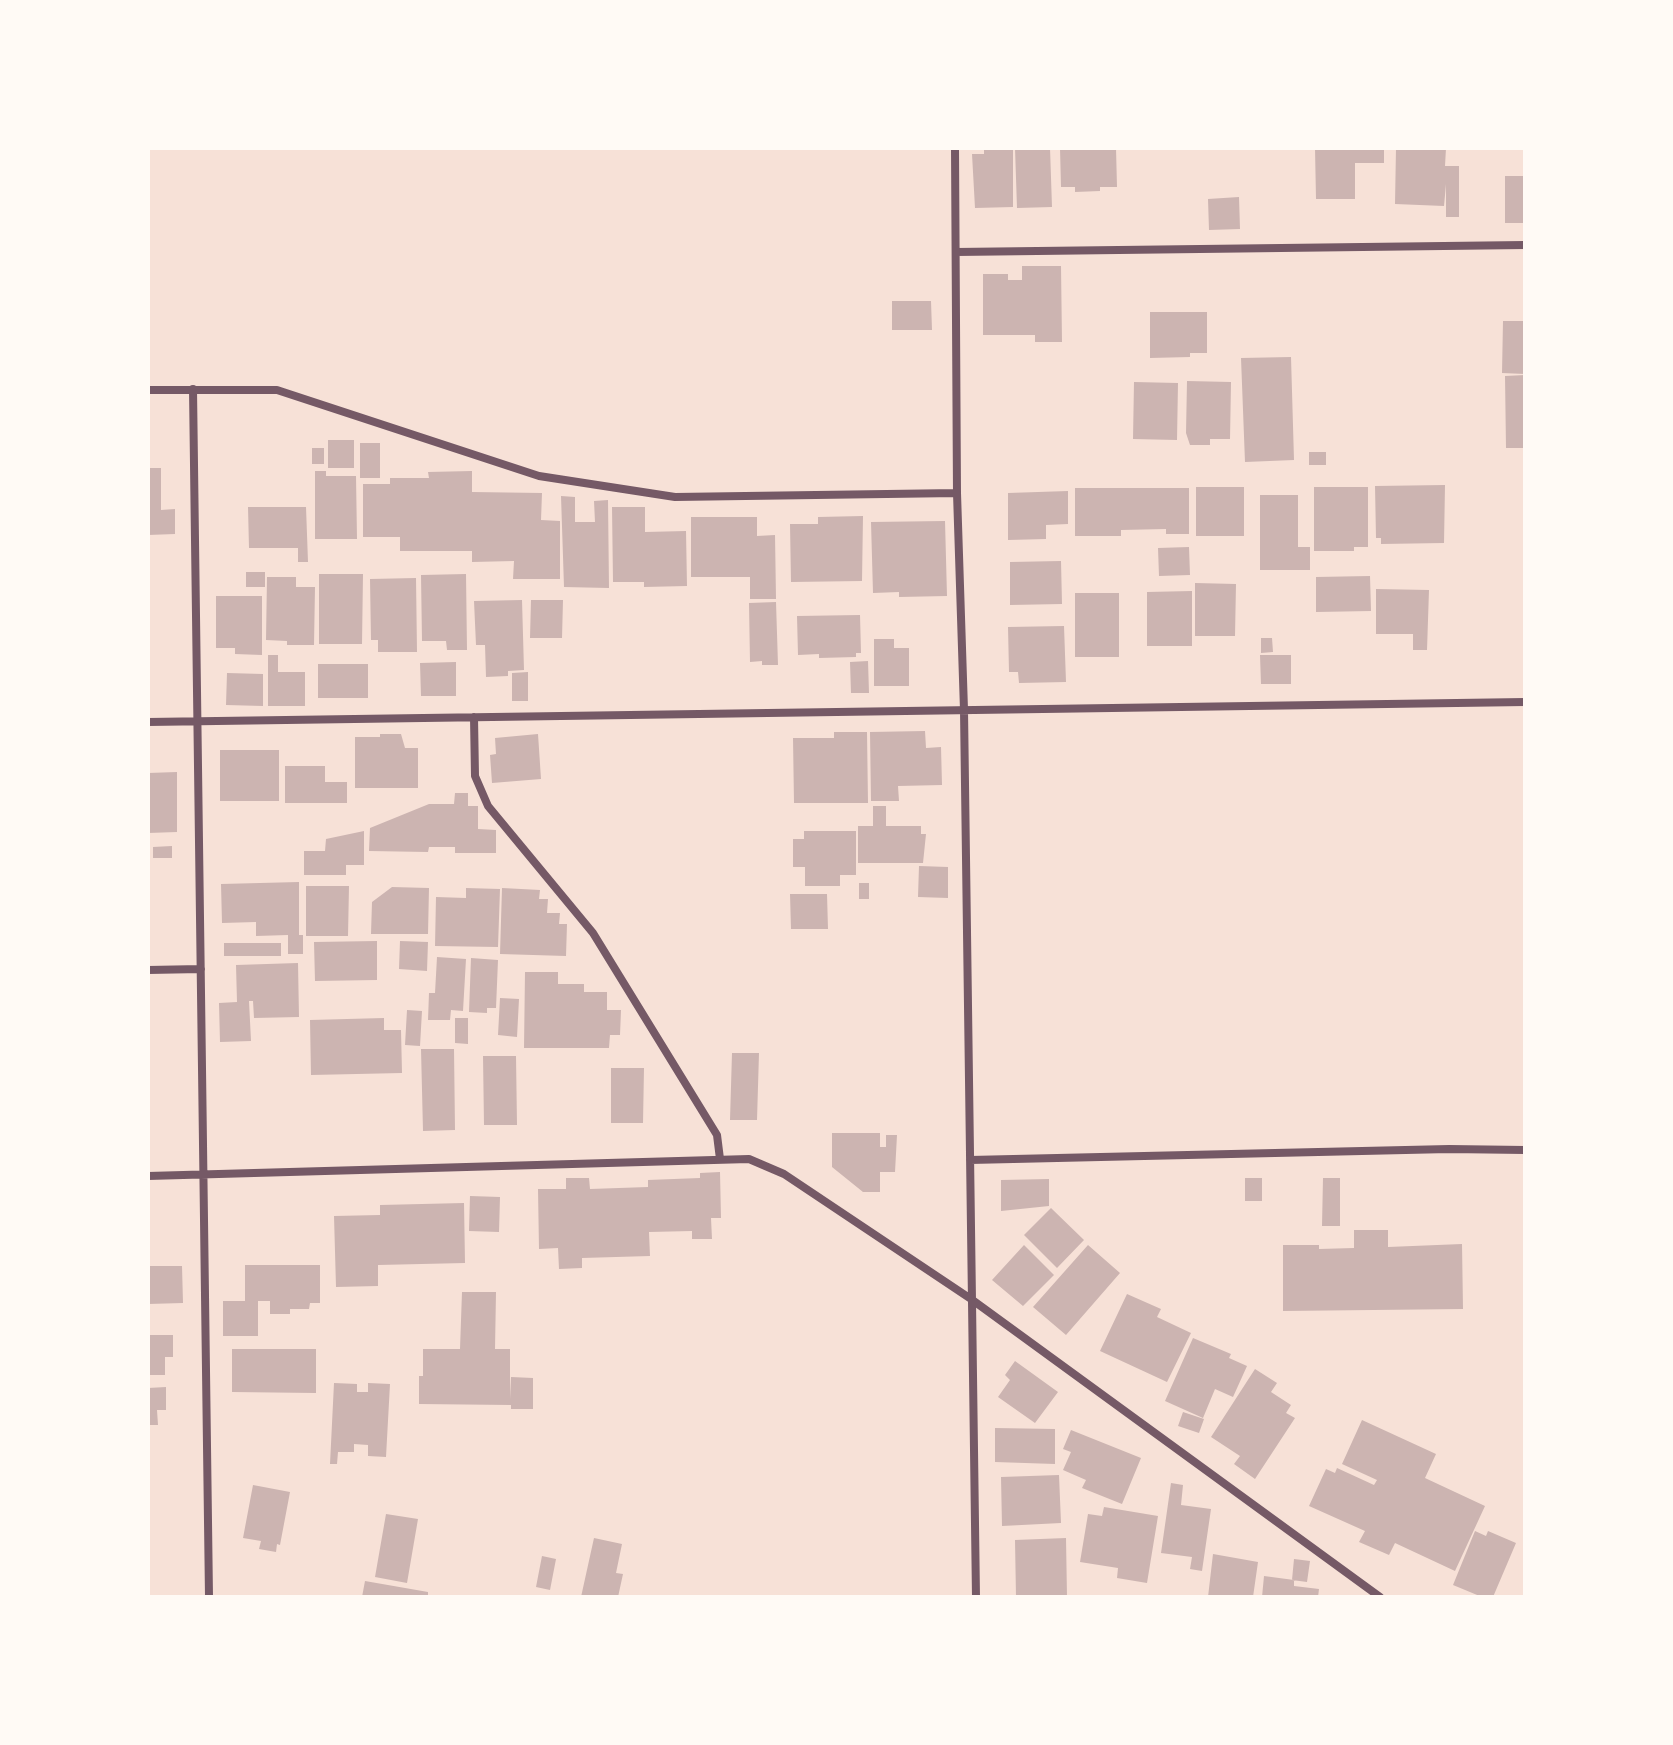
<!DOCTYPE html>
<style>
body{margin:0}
#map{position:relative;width:1673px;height:1745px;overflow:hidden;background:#f7e1d7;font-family:"DejaVu Sans",sans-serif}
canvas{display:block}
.frame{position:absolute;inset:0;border:150px solid #fffaf5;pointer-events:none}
</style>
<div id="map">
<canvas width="1673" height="1745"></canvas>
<div class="frame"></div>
</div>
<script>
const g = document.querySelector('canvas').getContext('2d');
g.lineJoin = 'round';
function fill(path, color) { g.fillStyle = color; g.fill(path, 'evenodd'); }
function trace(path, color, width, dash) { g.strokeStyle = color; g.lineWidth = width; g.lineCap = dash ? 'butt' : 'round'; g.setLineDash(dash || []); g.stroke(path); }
fill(new Path2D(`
 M984 148H1013V207L975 208 972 154H984Z
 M1015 148H1050L1052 207 1017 208Z
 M1060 148H1116L1117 187H1100V191L1075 192V187H1061Z
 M1315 148H1384V163H1355V199H1316Z
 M1396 148H1446L1445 166H1459V217H1446V184L1444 206 1395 204Z
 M1505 176H1525V223H1505Z
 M1239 197 1240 229 1209 230 1208 199Z
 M1022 266H1061L1062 342H1035V335H983V274H1008V280H1022Z
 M892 301H931L932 330H892Z
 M1150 312H1207V353H1190V357L1150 358Z
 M1503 321H1525V374L1502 373Z
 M1291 357 1294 460 1245 462 1241 358Z
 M1525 375V448H1506L1505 376Z
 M1187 381 1231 382 1230 439H1210V445H1190L1186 433Z
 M1134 382 1178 383 1177 440 1133 439Z
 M328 440H354V468H328Z
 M360 443H380V478H360Z
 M312 448H324V464H312Z
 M1309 452H1326V465H1309Z
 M148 468H161V510L175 509V534L148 535Z
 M315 471H326V476H356L357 539H315Z
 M472 471V492L542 493 541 520 560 521V579H513L514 561 472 562V551H400V537H363V484H390V478H429L428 472Z
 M1445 485 1444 543 1381 544V538H1376L1375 486Z
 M1196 487H1244V536H1196Z
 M1314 487H1368V547H1354V551H1314Z
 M1075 488H1189V534H1166V529L1121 530V536H1075Z
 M1068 491V524L1046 525V539L1008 540V493Z
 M1260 495H1298V547H1310V570H1260Z
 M561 496 575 497V522H595L594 501 608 500 609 588 564 587Z
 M248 507H306L308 562H298V548H249Z
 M612 507H645V532L686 531 687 586 644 587V582H613Z
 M863 516 862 581 791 582 790 524H818V517Z
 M691 517H757V536L775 535 776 599H750V577H691Z
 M945 521 947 596 899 597V592L873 593 871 522Z
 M1189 547 1190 575 1159 576 1158 548Z
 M1061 561 1062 604 1010 605V562Z
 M246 572H265V587H246Z
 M319 574H363L362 644H319Z
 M466 574 467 650H447L446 641H422L421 575Z
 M1370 576 1371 611 1316 612V577Z
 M267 577H296V587H315L314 645H287V641L266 640Z
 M416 578 417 652H378V640H371L370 579Z
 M1195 583 1236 584 1235 636H1195Z
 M1376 589 1429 590 1427 650H1413V634H1376Z
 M1192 591V646H1147V592Z
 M1075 593H1119V657H1075Z
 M216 596H262V655L235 654V648H216Z
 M522 600 524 670 508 671V676L486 677 485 645H476L474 601Z
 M531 600H563L562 638H530Z
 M776 602 778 665H762V661L750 662 749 603Z
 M860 615 861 653H856V657L819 658V654L798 655 797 616Z
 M1064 626 1066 682 1019 683 1018 672H1009L1008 627Z
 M1261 638H1272L1273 652 1261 653Z
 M874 639H894V648H909V686H874Z
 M268 655H278V672H305V706H268Z
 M1260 655H1291V684H1261Z
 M868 661 869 693H851L850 662Z
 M456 662V696H421L420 663Z
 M318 664H368V698H318Z
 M528 672V701H512V673Z
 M227 673 263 674V706L226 705Z
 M925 731 926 748 941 747 942 785 898 786 899 801H871L870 732Z
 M834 732H867L868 803H794L793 738H834Z
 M380 734H401L405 748H418V788H355V737H380Z
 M538 734 541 779 492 783 490 755 496 754 495 738Z
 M220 750H279V801H220Z
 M285 766H325V782H347V803H285Z
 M177 772V832L148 833V773Z
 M455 793H468V806H478V829L496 830V853H455V847H429L428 852 369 851 370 828 429 804H454Z
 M873 806H886V826H921V834H926L923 863H858V826H873Z
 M364 831V865H346V875H304V851H325L326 839Z
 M804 831H856V875H840V886H805V867H793V839H804Z
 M172 846V858H153V847Z
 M919 866 948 867V898L918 897Z
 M299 882V935H303V954H288V935L256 936V922L222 923 221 884Z
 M859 883H869V899H859Z
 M306 886H349L348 936H306Z
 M392 887 429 888 428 934H371L372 902Z
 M466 888 500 889 498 947 435 946 436 897 466 898Z
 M502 888 540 890 539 899H548L547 913H560L559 924H567L566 956 500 954Z
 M790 894H827L828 929H791Z
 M377 941V980L315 981 314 942Z
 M400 941 428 942 427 971 399 969Z
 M224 943H281V956H224Z
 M437 957 466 959 463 1011 451 1010 450 1020H428L429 993H435Z
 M471 958 498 960 496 1008H487V1013L469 1012Z
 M298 963 299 1017 254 1018 253 1001H249L251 1041 220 1042 219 1003 237 1002 236 965Z
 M525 972H558V984H584V992H607V1010H621L620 1035H610L609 1048H524Z
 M500 998 519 999 517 1037 498 1035Z
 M407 1010 422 1011 420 1046 405 1045Z
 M384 1018V1030H401L402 1073 311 1075 310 1020Z
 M455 1018H468V1044L455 1043Z
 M421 1049H454L455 1130 423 1131Z
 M732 1053H759L757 1120H730Z
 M483 1056H516L517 1125H484Z
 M611 1068H644L643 1123H611Z
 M832 1133H880V1147H886V1135H897L895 1172H880V1192H863L832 1167Z
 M720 1172 721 1218H711L712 1239H692V1231L649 1232 650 1256 582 1258V1268L559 1269 558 1248 539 1249 538 1189H566V1178H589L590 1189 648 1187V1180L700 1178V1173Z
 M1245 1178H1262V1201H1245Z
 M1323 1178H1340V1226H1322Z
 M1049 1179V1206L1001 1211V1180Z
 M470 1196 500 1197 499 1232 469 1231Z
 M464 1203 465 1263 378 1265V1286L336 1287 334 1216 380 1215V1205Z
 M1051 1208 1084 1240 1057 1268 1024 1235Z
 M1354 1230H1388V1247L1462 1244 1463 1309 1283 1311V1245H1319V1249L1354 1248Z
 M1024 1245 1054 1275 1023 1306 992 1280Z
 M1088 1245 1120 1273 1066 1335 1033 1307Z
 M245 1265H320V1303H310L309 1309H290V1314H270V1301H258V1336H223V1301H245Z
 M148 1266H182L183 1303 148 1304Z
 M462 1292H496L495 1349H510V1399L511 1377 533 1378V1409H511V1405L419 1404V1376H423V1349H460Z
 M1127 1294 1161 1309 1157 1317 1191 1333 1167 1382 1100 1351Z
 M148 1335H173V1357H165V1375H148Z
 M1193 1338 1231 1354 1229 1358 1247 1366 1233 1397 1215 1389 1203 1418 1165 1401Z
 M232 1349H316V1393L232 1392Z
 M1015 1361 1058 1392 1035 1423 998 1397 1010 1380 1005 1375Z
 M1255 1369 1277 1383 1271 1392 1291 1405 1286 1413 1295 1418 1255 1479 1234 1464 1240 1456 1211 1437Z
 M334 1383 357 1384V1392H368V1383L390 1384 386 1457 368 1456V1445L354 1444V1452H338L337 1464H330Z
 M166 1387V1410H157L158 1425H148V1388Z
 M1183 1412 1204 1419 1199 1433 1178 1426Z
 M1362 1420 1436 1454 1425 1478 1485 1506 1455 1571 1395 1543 1389 1555 1359 1542 1365 1531 1309 1506 1326 1469 1335 1473 1337 1468 1374 1485 1377 1480 1342 1464Z
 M995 1428 1055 1429V1464L995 1462Z
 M1071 1430 1141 1458 1122 1504 1082 1488 1086 1480 1063 1470 1071 1452 1063 1449Z
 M1059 1475 1061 1523 1002 1526 1001 1477Z
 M1171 1483 1183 1485 1181 1505 1211 1509 1202 1571 1190 1569 1192 1557 1161 1553Z
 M253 1485 290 1492 280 1545 277 1544 276 1552 259 1549 261 1541 243 1538Z
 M1104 1507 1158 1516 1147 1583 1117 1578 1118 1568 1080 1562 1088 1514 1102 1516Z
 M386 1514 418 1519 407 1583 375 1577Z
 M1475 1531 1486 1536 1488 1531 1516 1543 1493 1597H1482L1453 1585Z
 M594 1538 622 1544 616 1573 623 1574 618 1597H581Z
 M1066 1538 1067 1597H1016L1015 1540Z
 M1213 1554 1258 1562 1253 1597H1208Z
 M542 1556 556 1559 550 1590 536 1587Z
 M1294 1559 1310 1561 1307 1582 1292 1580Z
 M1264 1576 1294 1580V1586L1319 1589 1318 1597H1262Z
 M365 1581 428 1592V1597H362Z`), '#ccb4b1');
trace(new Path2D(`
 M955 148 957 493 964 710 976 1597
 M956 252 1525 245
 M193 389 209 1597
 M148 390H277L539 476 675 497 957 493
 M474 717 475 776 488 806 593 933 717 1135 720 1159
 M148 722 1525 702
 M148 970 201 969
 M970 1160 1449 1149 1525 1150
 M148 1176 749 1159 784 1174 971 1299 1380 1597`), '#755966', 8);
</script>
